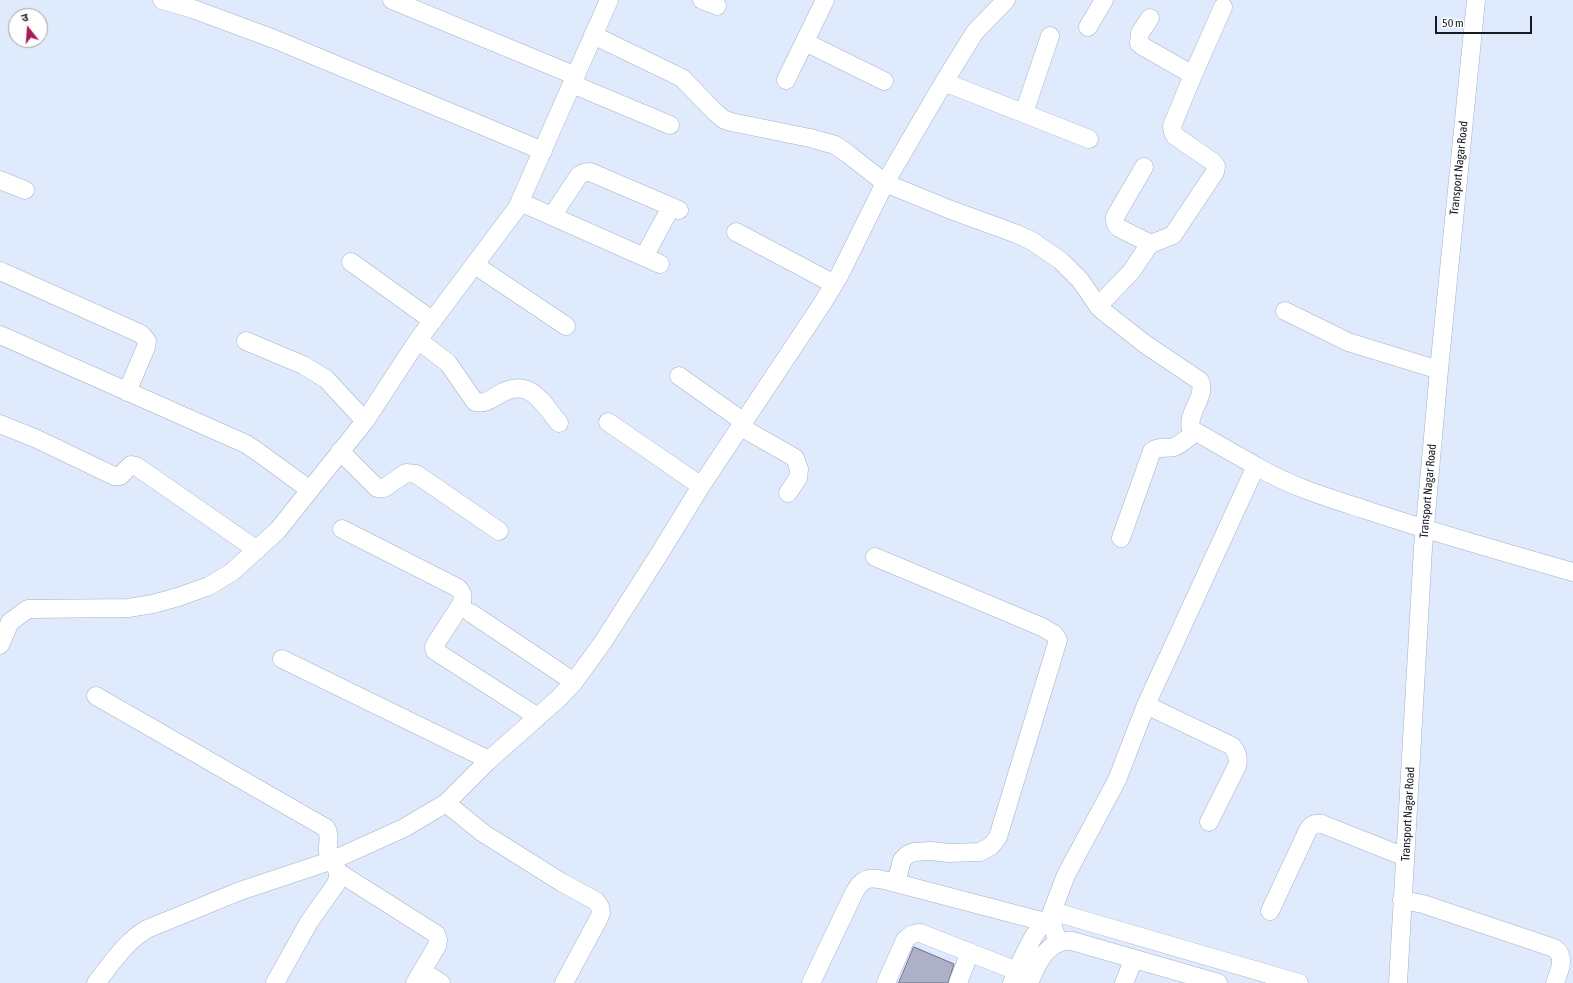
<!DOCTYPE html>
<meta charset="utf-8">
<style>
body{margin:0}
#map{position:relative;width:1573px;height:983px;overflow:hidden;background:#dfeafc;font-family:"Asap Condensed","Noto Sans Devanagari",sans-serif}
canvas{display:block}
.north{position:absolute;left:8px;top:8px;width:40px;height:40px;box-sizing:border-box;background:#fff;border:1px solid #a2a4a7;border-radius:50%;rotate:343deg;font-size:11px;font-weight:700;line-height:16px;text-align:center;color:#161b22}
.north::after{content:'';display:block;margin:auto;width:14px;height:18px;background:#a91a56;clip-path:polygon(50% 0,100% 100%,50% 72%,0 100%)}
.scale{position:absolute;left:1435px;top:16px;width:97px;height:18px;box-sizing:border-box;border:2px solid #161b22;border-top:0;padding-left:5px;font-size:12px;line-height:14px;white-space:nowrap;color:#161b22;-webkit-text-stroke:3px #fff;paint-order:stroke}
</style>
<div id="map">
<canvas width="1573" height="983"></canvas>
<div class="north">उ</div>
<div class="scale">50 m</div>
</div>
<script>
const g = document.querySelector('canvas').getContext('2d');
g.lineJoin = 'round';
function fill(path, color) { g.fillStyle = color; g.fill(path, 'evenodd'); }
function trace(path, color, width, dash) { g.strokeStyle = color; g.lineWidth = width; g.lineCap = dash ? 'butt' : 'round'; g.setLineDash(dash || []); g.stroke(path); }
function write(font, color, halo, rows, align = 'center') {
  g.font = font + ' "Asap Condensed",sans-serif'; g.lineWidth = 3; g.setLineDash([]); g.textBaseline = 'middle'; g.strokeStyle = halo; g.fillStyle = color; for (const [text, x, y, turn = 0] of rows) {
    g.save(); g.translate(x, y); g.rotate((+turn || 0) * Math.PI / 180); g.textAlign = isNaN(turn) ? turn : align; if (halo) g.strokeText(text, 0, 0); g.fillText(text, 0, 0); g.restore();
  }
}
const building = new Path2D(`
 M914 947 954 964 948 983H899Z`);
fill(building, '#adb0c7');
trace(building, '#6d6f84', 1);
const minor = new Path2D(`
 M162 0 193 9 274 39 543 151
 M392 0 576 76
 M702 0 717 6
 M1150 18 1140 33 1139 43 1142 46 1193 75
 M1088 27 1104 0
 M593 35 682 78 715 112 723 119 731 122 810 138 835 145 848 154 885 183 951 210 1017 234 1032 241 1061 261 1080 280 1098 306 1103 311 1145 344 1200 381C1207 397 1186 413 1191 429L1256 466
 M805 42 884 81
 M786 80 825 0
 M944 82 1089 139
 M572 84 670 125
 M1024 113 1050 36
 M1144 167 1115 217C1115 222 1115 225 1119 228L1151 244
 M0 180 25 190
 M520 202 660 264
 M552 216 578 177C581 173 584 172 590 172L679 210
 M736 232 834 284
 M644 257 671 207
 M351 262 433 321
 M475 265 566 326
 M0 271 141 334 147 341 146 347 127 392
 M1098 306 1131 272 1147 248 1151 244 1173 235 1215 172 1216 166 1213 162 1175 136 1173 132 1172 126 1193 75 1223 7
 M1285 311 1348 342 1439 370
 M0 335 246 444 258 452 310 490
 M418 340 448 363 475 402C484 404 490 400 498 395 529 376 541 401 559 423
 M246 341 303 365 326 379 365 421
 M679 376 744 422
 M608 422 701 486
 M0 424 37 439 114 476H120L131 465 136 466 257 550
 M741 427 795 458 799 469 798 478 788 493
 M340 451 377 488H384L406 473 416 474 499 531
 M342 529 458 588C463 593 463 596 462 603L436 643 434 647 435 651 538 717
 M1121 538 1152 451C1158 446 1166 449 1174 447 1182 444 1188 438 1195 432
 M875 557 1042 627 1054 634 1058 640 998 837 991 846 980 852 949 853 931 851 914 852 907 855 902 860 896 883
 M471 613 574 682
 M0 645 10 622 28 609 128 608 153 604 178 597 209 586 232 572 278 530 365 421 418 340 517 208 609 0
 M282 659 489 760
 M96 696 326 828C331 836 327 844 328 852 330 866 343 866 336 884L309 922 275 983
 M1146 705 1232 746C1237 752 1239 759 1237 766L1209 822
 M446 803 483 833 561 882 596 901 600 907 601 913 599 918 564 983
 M338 872 436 934 438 940 437 946 415 983
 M1402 900 1423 904 1554 948C1567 957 1559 971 1555 983
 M1270 911 1308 830C1312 824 1315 823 1322 824L1405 857
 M1058 943 1050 917 1066 875 1117 780 1146 705 1256 466C1289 486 1326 497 1363 509 1432 532 1503 552 1573 572
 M422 971 441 983
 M96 983C112 963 125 942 147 929L240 891 333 860 404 828 446 803 489 760 559 698 574 682 603 642 658 556 701 486 822 304 840 274 885 183 944 82 975 32 1006 0
 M811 983 855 891C866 872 878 879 896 883L1045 922
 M886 983 905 940C910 935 913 933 920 933L1017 971
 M958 983 970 952
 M1012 983C1019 965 1033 932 1047 919 1051 915 1057 914 1062 914L1299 983
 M1029 983C1037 964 1047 939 1072 941L1218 983
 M1124 983 1134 959
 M1398 983 1423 548 1439 370 1476 0`);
trace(minor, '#a4b1c6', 19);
trace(minor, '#fff', 18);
write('12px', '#161b22', '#fff', [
 ["Transport Nagar Road",1459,168,-84],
 ["Transport Nagar Road",1428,491,-85],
 ["Transport Nagar Road",1408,814,-87]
]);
</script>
